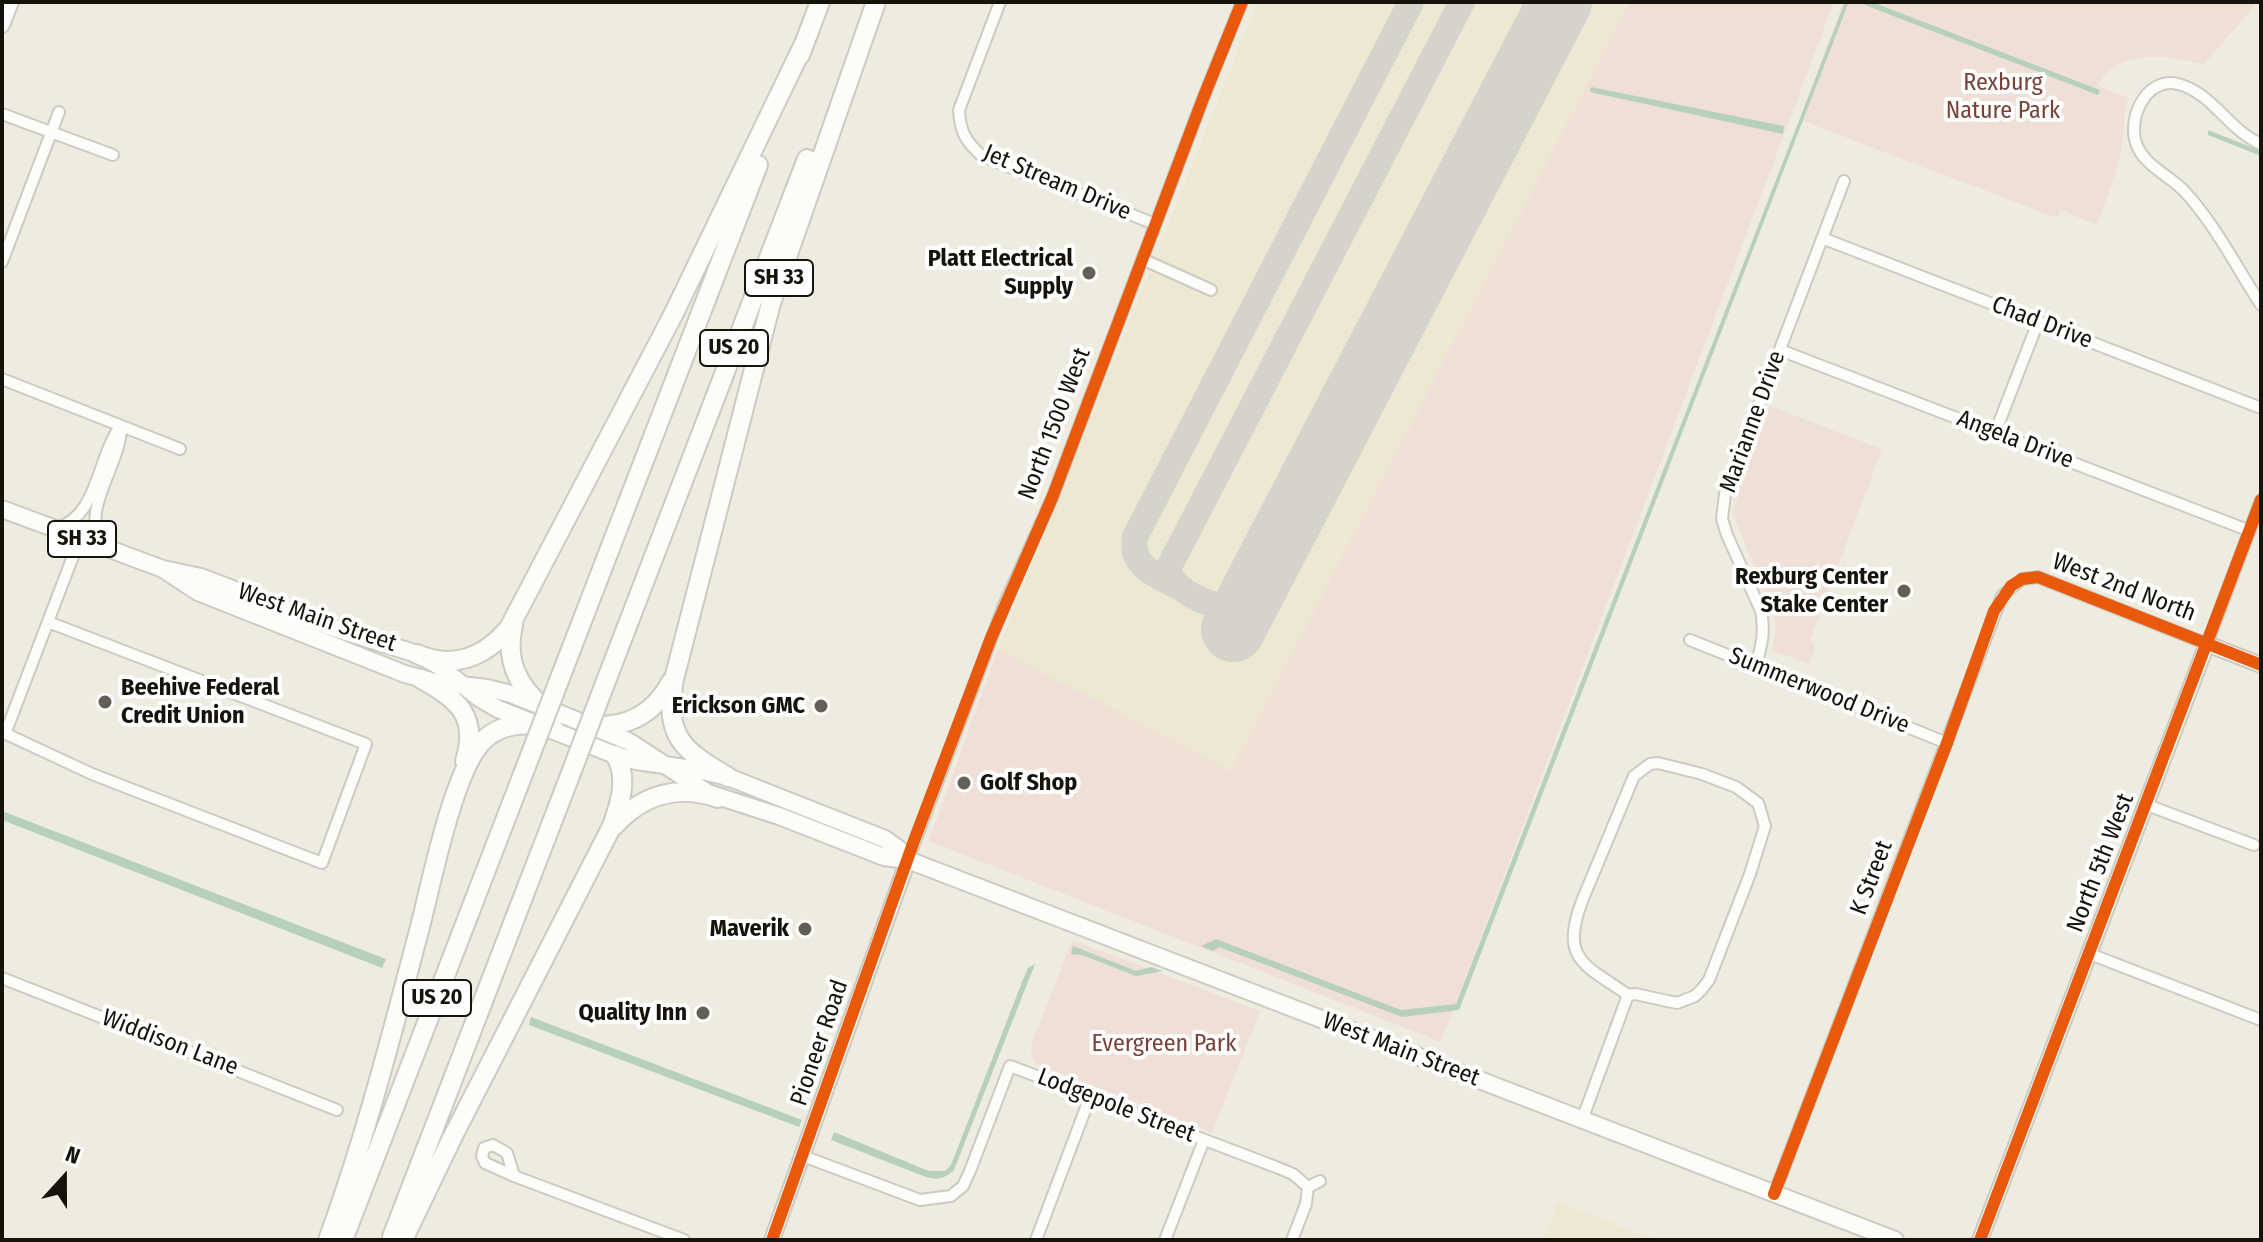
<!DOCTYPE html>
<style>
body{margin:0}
#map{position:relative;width:2263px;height:1242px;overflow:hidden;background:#eeece0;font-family:"Fira Sans Condensed",sans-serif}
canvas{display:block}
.frame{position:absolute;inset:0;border:4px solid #15130c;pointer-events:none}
.north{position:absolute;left:24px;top:1138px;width:80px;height:80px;-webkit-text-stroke:6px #fff;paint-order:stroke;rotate:21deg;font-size:22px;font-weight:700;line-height:32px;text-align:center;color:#15130c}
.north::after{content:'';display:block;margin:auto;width:28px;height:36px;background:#15130c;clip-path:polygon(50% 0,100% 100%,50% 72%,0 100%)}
</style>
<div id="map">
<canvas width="2263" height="1242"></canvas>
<div class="frame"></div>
<div class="north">N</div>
</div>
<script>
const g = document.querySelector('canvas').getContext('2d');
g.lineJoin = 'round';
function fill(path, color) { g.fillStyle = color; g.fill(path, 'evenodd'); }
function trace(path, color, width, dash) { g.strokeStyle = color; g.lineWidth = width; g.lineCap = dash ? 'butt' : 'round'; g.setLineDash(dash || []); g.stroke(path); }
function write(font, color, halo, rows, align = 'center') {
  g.font = font + ' "Fira Sans Condensed",sans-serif'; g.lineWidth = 8; g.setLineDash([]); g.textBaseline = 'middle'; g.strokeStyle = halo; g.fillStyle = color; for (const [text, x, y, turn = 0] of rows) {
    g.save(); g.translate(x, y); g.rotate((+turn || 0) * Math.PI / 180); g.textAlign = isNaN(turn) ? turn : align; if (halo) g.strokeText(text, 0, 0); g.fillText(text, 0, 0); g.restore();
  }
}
fill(new Path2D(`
 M1258 2H1630L1231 772 998 649Z
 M1558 1202 1657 1240H1543Z`), '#ece8d2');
fill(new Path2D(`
 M1630 2H1834L1441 1042 929 841 998 649 1231 771Z
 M1843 2H2258L2204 64C2168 57 2118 46 2098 86L2128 98C2122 117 2125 136 2120 156 2115 179 2105 202 2097 225L2061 210 2057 218 1800 120Z
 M1770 406 1882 449 1810 640 1815 646 1809 664 1772 650 1776 629 1774 613 1732 512Z
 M1072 940 1260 1011 1212 1133 1037 1064 1032 1057 1031 1046Z`), '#efdfd6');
fill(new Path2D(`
 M1845 2 1848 4 1459 1010 1402 1017 1219 947 1213 951 1201 946 1216 939 1401 1010 1456 1004Z
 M1857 2H1872L2100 90 2098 95Z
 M1591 87 1784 126 1783 134 1590 92Z
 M2208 130 2261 151V156L2208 135Z
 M2 811 386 959 382 968 2 820Z
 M1073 946 1136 971 1151 967 1163 971 1136 976 1082 955 1071 954Z
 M1035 964 954 1170C945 1179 937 1180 926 1177L831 1140 834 1132 929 1171H945L951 1165 1022 982 1028 968Z
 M531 1017 802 1120 799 1127 529 1025Z`), '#b7d0be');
trace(new Path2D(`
 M1535 2 1543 18 1542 36
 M1179 587C1158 576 1129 567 1135 537L1411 2
 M1251 596C1244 601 1237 606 1228 606 1210 608 1167 587 1169 567L1462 2`), '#d4d3cc', 26);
trace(new Path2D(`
 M1233 630 1560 2`), '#d4d3cc', 64);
const street = new Path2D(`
 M1000 2 959 110C960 132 966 142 982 156L1155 224
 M2 114 113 155
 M2261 144C2229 131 2213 93 2178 84 2145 76 2125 122 2138 148 2148 168 2172 177 2186 193 2216 226 2237 268 2261 305
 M1822 238 2261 408
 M1142 259 1211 290
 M2 262 59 112
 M1780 350 2250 531
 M2 379 180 449
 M1995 433 2038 322
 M57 528C98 516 97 458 120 427
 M106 547C75 515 122 465 121 426
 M1690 640 1947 743
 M1756 665C1762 645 1765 631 1761 611L1727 535 1722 519 1725 494 1844 181
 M2 732 92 774 322 863 366 744 48 622
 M5 734 80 538
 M1658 763 1702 774 1736 787 1758 803 1765 826 1750 874 1709 980 1702 989 1695 996 1677 1003 1635 994 1628 995C1584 964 1560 960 1582 901L1634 776 1650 764Z
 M2147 805 2254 845
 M908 860 1004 605 1052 498 1204 96 1242 2
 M2090 954 2261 1020
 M2 978 337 1110
 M1582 1120 1628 995
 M493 1145 507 1153 514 1176 485 1163 482 1156 484 1148Z
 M803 1156 920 1200 951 1196 963 1186 970 1171 1010 1066 1276 1167 1293 1174 1308 1187
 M514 1176 684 1240
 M1308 1187 1320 1181
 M1774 1194 2002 596 2022 579 2038 577 2207 644 2261 500
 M1036 1240 1090 1097
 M1165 1240 1204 1140
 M1292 1240 1306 1204 1308 1187`);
const secondary = new Path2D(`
 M2 25 11 2
 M772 1240 908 860
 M1980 1240 2207 644 2261 665`);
const primary = new Path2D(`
 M2 509 163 569 201 577 331 627 417 654 439 666 479 698 498 709 615 755 636 761 699 770 728 777 885 839 900 850 908 860
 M163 569 198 592 405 674 435 682 487 688 511 694 628 741 708 793 779 816 884 857 908 860 1895 1240`);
const highway = new Path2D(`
 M800 55 820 2
 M513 625C505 660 517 686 544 708
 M417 654C453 670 485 657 509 628L673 315 804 44
 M560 678 758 165
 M421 679C457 699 479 715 465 761
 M601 694 807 159
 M584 724C622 731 653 716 671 682
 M728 777C682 750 664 736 674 679L771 303 876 2
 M614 826C642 795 678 784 718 798
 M392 1237 571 773
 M328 1240C366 1136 393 1030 421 923 432 879 453 776 480 744 499 722 528 721 554 729
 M343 1240 530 756
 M403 1240 452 1138 612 826C620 804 629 776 615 755`);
trace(street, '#cccac1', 14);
trace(secondary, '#cccac1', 18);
trace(primary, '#cccac1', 20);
trace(highway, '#cccac1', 22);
trace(street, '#fcfcfa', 10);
trace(secondary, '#fcfcfa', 14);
trace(primary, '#fcfcfa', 16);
trace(highway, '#fcfcfa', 18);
const highwayBridge = new Path2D(`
 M530 756 560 678
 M571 773 601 694`);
trace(highwayBridge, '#cccac1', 22, []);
trace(highwayBridge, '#fcfcfa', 18);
trace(new Path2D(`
 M1774 1194 1947 743 1994 611 2011 586 2022 579 2038 577 2261 665
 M772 1240 915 838 991 638 1052 498 1204 96 1242 2
 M1980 1240 2261 500`), '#e8590c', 12);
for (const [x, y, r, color] of [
 [1089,273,8,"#615f56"],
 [1904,591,8,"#615f56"],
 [105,702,8,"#615f56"],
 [821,706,8,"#615f56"],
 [964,783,8,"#615f56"],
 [805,929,8,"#615f56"],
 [703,1013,8,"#615f56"]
]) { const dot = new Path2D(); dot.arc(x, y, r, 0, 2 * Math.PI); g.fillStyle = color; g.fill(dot); trace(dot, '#fff', 3); }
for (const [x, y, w] of [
 [779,278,68],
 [734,348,68],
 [82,539,68],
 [437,998,68]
]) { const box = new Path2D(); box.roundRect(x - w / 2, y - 18, w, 36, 6); g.fillStyle = '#fff'; g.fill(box); trace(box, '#15130c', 2); }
write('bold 22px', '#15130c', null, [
 ["SH 33",779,278],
 ["US 20",734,348],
 ["SH 33",82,539],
 ["US 20",437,998]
]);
write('24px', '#784236', '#fff', [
 ["Rexburg",2003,83],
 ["Nature Park",2003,111],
 ["Evergreen Park",1164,1044]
]);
write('24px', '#15130c', '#fff', [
 ["Jet Stream Drive",1057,183,23],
 ["Chad Drive",2042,323,21],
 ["Marianne Drive",1753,422,-70],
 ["North 1500 West",1055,424,-69],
 ["Angela Drive",2015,440,21],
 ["West 2nd North",2124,588,21],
 ["West Main Street",317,618,19],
 ["Summerwood Drive",1819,691,22],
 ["North 5th West",2101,863,-69],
 ["K Street",1872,878,-69],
 ["Widdison Lane",170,1043,21],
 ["Pioneer Road",820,1043,-71],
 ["West Main Street",1401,1050,21],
 ["Lodgepole Street",1116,1106,21]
]);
write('bold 24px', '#15130c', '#fff', [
 ["Platt Electrical",1073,259],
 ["Supply",1073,287],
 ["Rexburg Center",1888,577],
 ["Stake Center",1888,605],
 ["Beehive Federal",121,688,"left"],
 ["Credit Union",121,716,"left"],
 ["Erickson GMC",805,706],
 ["Golf Shop",980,783,"left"],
 ["Maverik",789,929],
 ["Quality Inn",687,1013]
], 'right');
</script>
